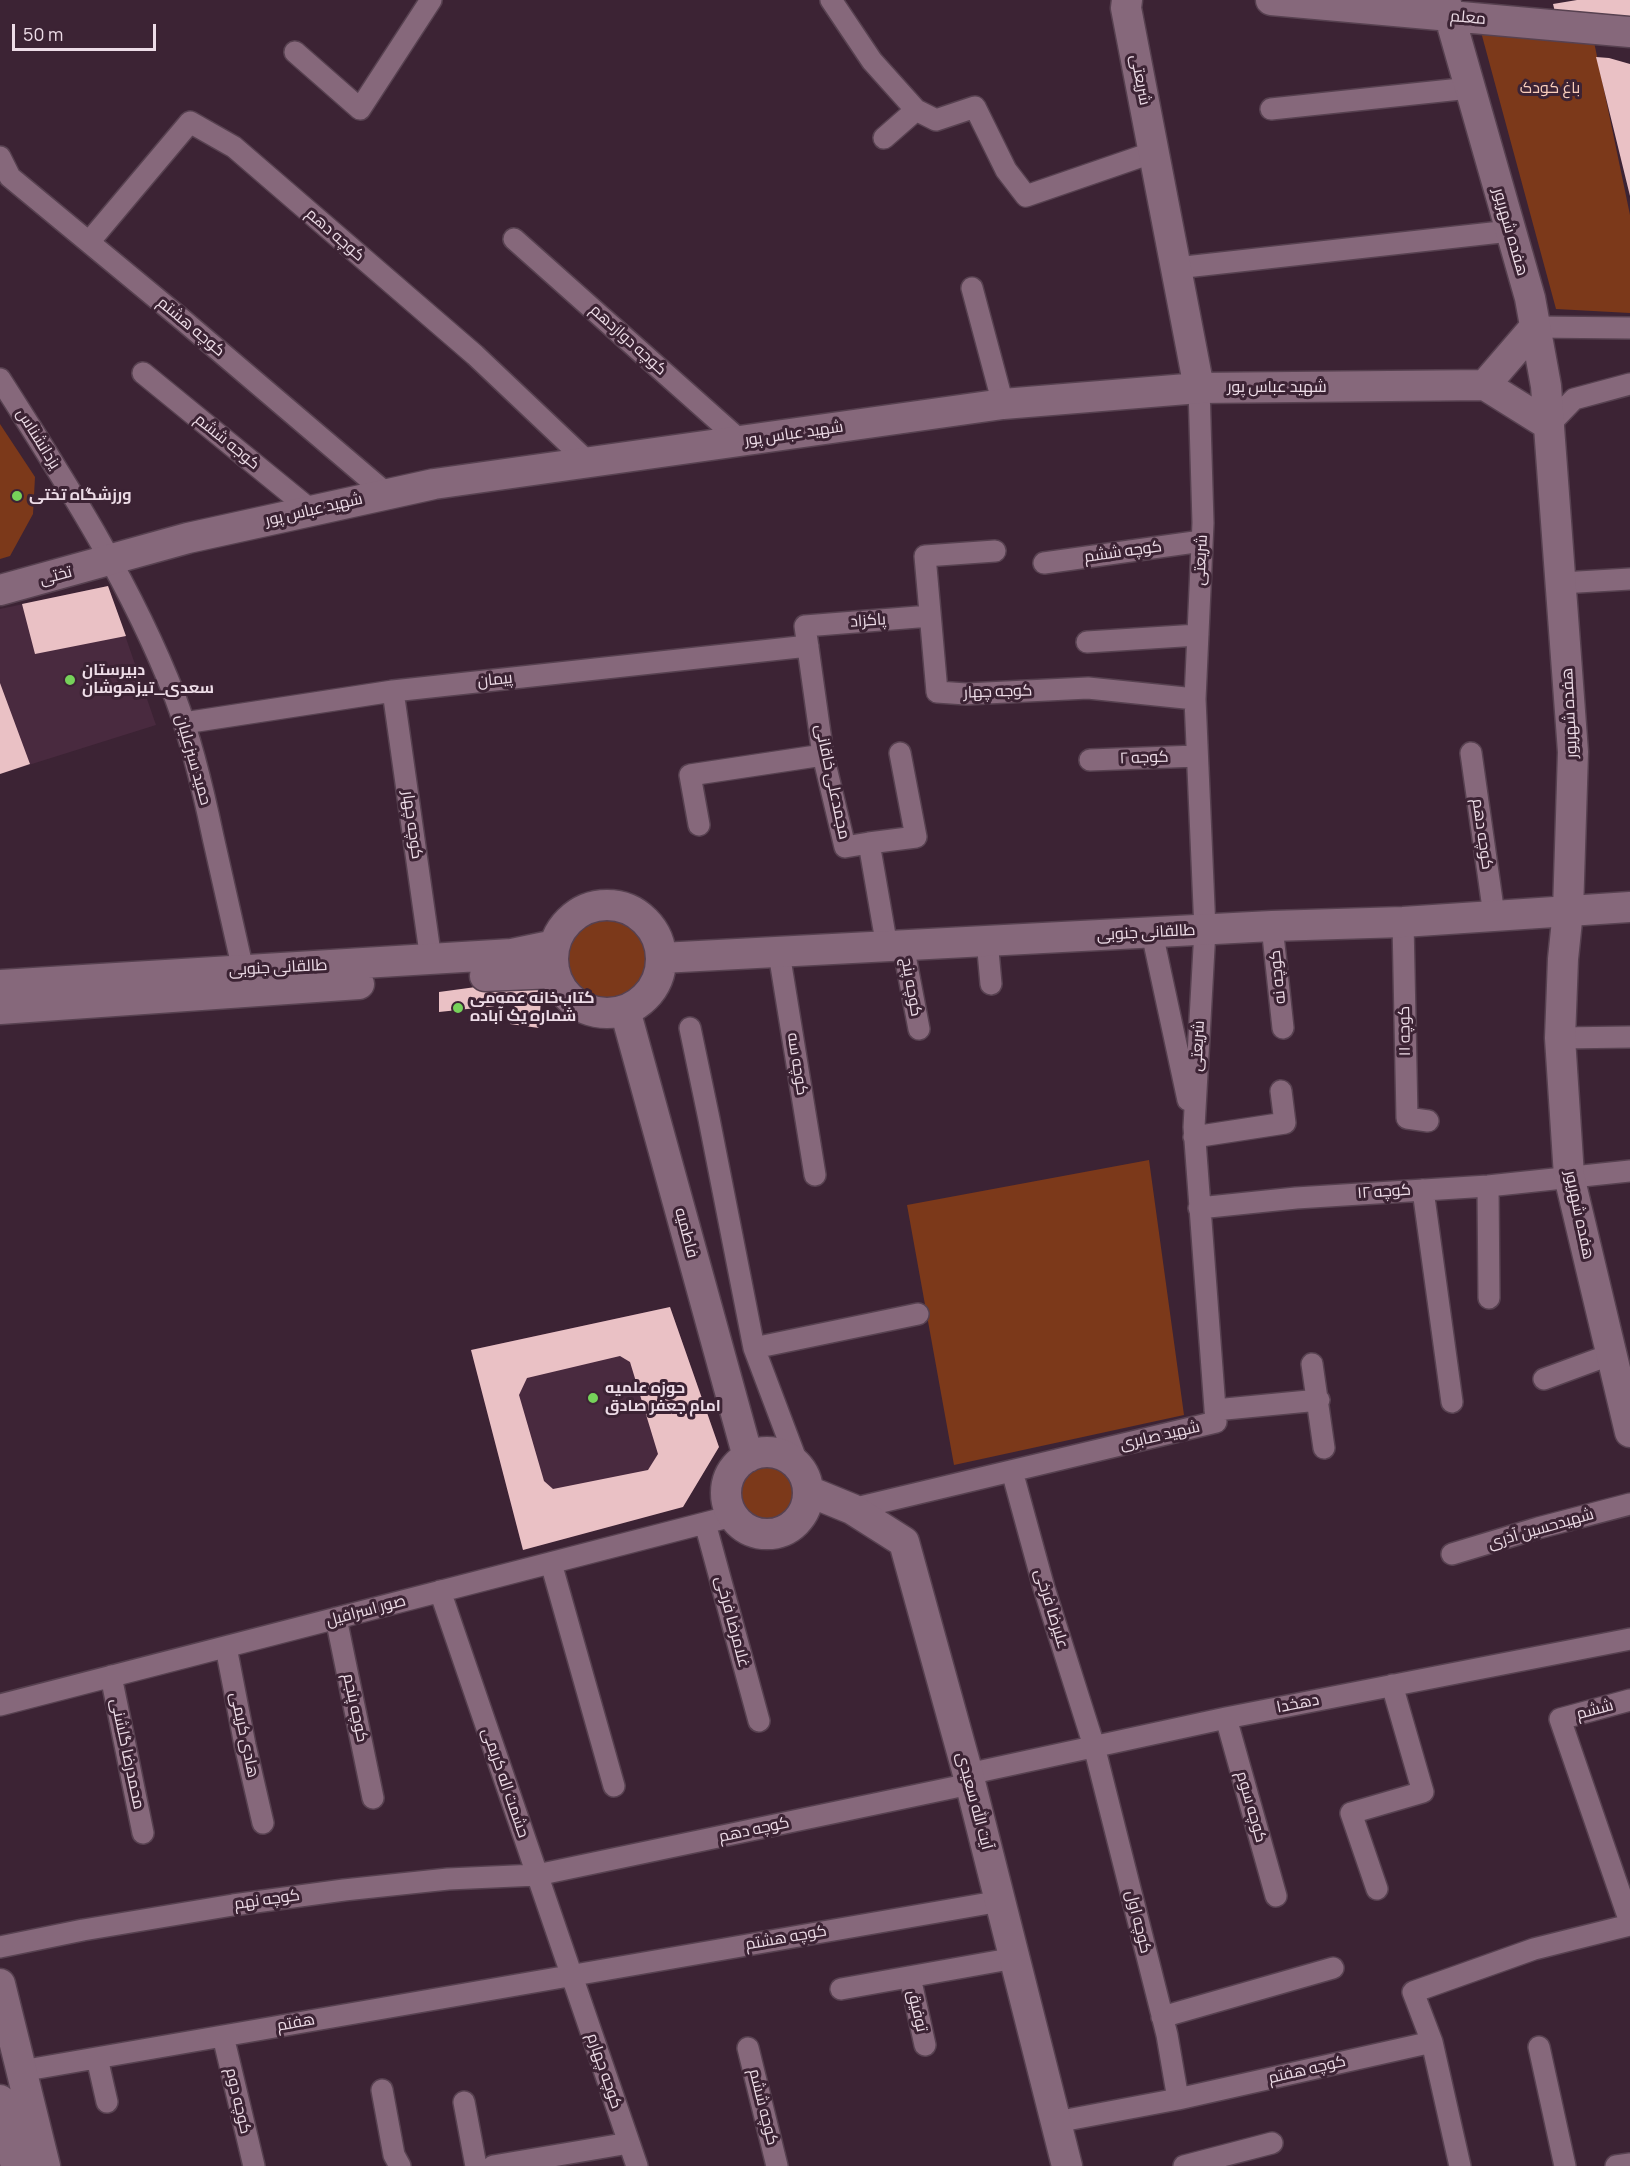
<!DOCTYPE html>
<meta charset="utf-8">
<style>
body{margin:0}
#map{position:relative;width:1630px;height:2166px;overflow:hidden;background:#3c2334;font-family:Manrope,sans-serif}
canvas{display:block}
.scale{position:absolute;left:12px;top:24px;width:144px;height:27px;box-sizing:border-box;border:3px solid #eddce7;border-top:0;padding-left:8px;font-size:18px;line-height:21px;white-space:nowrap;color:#eddce7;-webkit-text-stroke:4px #3c2334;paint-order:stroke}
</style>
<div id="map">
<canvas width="1630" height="2166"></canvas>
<div class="scale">50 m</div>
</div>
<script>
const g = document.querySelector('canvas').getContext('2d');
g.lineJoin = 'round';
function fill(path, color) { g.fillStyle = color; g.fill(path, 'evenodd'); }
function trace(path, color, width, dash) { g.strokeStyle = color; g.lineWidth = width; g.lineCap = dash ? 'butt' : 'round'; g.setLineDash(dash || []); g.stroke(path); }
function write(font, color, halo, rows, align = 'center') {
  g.font = font + ' Manrope,Cairo,sans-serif'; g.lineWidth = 6; g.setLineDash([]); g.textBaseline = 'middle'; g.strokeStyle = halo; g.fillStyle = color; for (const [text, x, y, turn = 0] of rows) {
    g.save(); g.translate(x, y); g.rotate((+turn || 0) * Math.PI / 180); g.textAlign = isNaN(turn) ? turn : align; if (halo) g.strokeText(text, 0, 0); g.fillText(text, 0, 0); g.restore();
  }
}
fill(new Path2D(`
 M108 586 156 725 0 774V609Z
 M670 1307 719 1447 683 1506 523 1550 471 1350Z`), '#492a3f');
fill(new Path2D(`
 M1481 32 1593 37 1630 215V313L1556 309Z
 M0 424 35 477 33 514 10 556 0 559Z
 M568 959a41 41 0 1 1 82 0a41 41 0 1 1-82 0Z
 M1149 1160 1184 1415 954 1465 907 1205Z
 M737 1494a29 29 0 1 1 58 0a29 29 0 1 1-58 0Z`), '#7c391a');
fill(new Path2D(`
 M1577 0H1630V20L1556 16 1553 4Z
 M1596 57 1609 58 1630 64V196Z
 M108 586 126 636 35 654 22 604Z
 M0 683 30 764 0 774Z
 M498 984H542L539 1028 510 1024 515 1004 439 1012V992Z
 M670 1307 719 1447 683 1507 523 1550 471 1350ZM620 1356 630 1362 658 1454 648 1470 553 1489 544 1481 519 1395 527 1378Z`), '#eac1c5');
const street = new Path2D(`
 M831 0 872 61 916 110 936 120 975 107 1006 170 1026 196 1154 152
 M295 52 360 109 431 0
 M1271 109 1470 88
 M884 138 916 110
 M0 157 10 177 184 321 387 494
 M514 239 742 442
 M89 242 190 122 234 147 475 355 589 463
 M1176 268 1510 231
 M972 288 1003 404
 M1535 327 1630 328
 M143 373 312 511
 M0 379C65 481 131 583 175 697 192 742 203 789 213 837 223 881 233 925 243 970
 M1549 425 1574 399 1630 384
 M995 551 925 556 937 692 966 694 1088 688 1195 699
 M1044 563 1202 541
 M1561 583 1630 579
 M1087 642 1198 635
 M393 691 431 960
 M184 723 393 691 808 646
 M1471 753 1494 915
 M1090 760 1197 756
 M699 825 690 775 823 755
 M869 843 916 837 900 753
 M1403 922 1407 1118 1428 1121
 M1272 926 1283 1028
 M1152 933 1188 1100
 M987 940 991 984
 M903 945 919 1029
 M887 947 869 843 845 847 823 755 805 626 930 616
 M779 953 815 1175
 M690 1028 709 1119 754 1348 800 1470
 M1560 1038 1630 1037
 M1194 1137 1285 1123 1281 1091
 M1488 1186 1489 1298
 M1423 1190 1452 1402
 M1199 1208 1296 1198 1488 1186 1630 1171
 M754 1348 918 1314
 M1312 1364 1324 1448
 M1544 1379 1612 1354
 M1215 1410 1319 1400
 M1012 1471 1044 1588 1094 1746 1167 2035 1178 2099
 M852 1509 1216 1422 1194 1127 1205 930 1195 699 1203 523 1199 388
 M705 1523 759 1721
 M1452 1554 1538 1528 1630 1504
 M551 1563 614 1786
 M440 1591 637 2166
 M336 1618 373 1798
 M226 1647 245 1745 263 1823
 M111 1676 143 1833
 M1630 1700 1560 1719 1630 1922
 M0 1705 732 1516
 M1226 1718 1276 1896
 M968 1774 1226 1718 1630 1639
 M1377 1889 1351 1813 1423 1792 1392 1685
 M0 1947 83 1930 233 1905 344 1890 448 1879 537 1875 970 1784
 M910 1977 925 2045
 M841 1989 1015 1958
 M1162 2017 1333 1968
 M223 2036 254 2166
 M1432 2042 1413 1992 1534 1949 1630 1925
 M1539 2047 1565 2166
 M748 2048 777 2166
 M97 2058 107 2102
 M21 2071 1001 1901
 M382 2090 394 2155 400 2166
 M464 2102 476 2166
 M1056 2122 1178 2099 1432 2042 1460 2166
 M493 2166 629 2143
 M1184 2166 1272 2143
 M1616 2166 1630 2164`);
const secondary = new Path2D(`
 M1127 0 1126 8 1199 388
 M1271 0 1630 32
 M1445 0 1530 298 1546 386 1573 752 1568 911 1563 959 1560 1038 1569 1176 1630 1432
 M1485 385 1535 327
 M1485 385 1549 425
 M0 590 188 538 434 484 1003 404 1199 388 1485 385
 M553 959a54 54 0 1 1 108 0a54 54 0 1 1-108 0Z
 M661 958 1272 926 1403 922 1630 907
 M485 976 555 973
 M0 985 512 954 555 945
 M0 1009 359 984
 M625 1010 748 1457
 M726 1493a41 41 0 1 1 82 0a41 41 0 1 1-82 0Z
 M808 1491 852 1509 904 1542 968 1774 1067 2166
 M0 1984 45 2166
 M0 2100 16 2166`);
trace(street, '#574150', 24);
trace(secondary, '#574150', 33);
trace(street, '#86687b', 21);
trace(secondary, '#86687b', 30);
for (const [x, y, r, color] of [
 [17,496,6,"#76d25a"],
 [70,680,6,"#76d25a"],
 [458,1008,6,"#76d25a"],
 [593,1398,6,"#76d25a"]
]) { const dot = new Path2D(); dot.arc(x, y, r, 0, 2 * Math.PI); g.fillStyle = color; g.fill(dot); trace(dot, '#3c2334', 2); }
write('16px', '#eddce7', '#3c2334', [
 ["معلم",1468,18,5],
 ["شریعتی",1140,80,79],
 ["هفده شهریور",1510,232,74],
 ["کوچه دهم",335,235,41],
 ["کوچه هشتم",191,327,40],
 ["کوچه دوازدهم",628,340,42],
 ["شهید عباس پور",1277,388],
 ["شهید عباس پور",794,434,-8],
 ["یزدانشناس",38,439,58],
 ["کوجه ششم",227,442,39],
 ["شهید عباس پور",314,510,-13],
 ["کوچه ششم",1123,552,-8],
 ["شریعتی",1201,560,-87],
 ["تختی",56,576,-15],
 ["پاکزاد",868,621,-4],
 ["پیمان",495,680,-6],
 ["کوجه چهار",998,692,-2],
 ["هفده شهریور",1570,713,-93],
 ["کوجه ۲",1144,758,-2],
 ["حمید سبزعلیان",193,760,74],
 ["مجمدعلی خاقانی",832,782,78],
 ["کوچه چهار",412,825,82],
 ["کوچه دهم",1482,834,82],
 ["طالقانی جنوبی",1146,933,-3],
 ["طالقانی جنوبی",278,968,-3],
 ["کوچه نه",1278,977,-96],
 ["کوچه پنج",911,987,80],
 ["کوچه ۱۱",1405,1031,-91],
 ["شریعتی",1198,1046,-87],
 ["کوچه سه",797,1064,81],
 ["کوچه ۱۲",1384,1192,-4],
 ["هفده شهریور",1579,1215,78],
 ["فاطمیه",686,1233,75],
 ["شهید صابری",1160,1436,-13],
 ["شهیدحسین آذری",1541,1529,-16],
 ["علیرضا فرخی",1051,1609,73],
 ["صور اسرافیل",366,1611,-15],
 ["غلامرضا فرخی",732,1622,75],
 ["دهخدا",1298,1704,-11],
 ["کوچه پنجم",355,1708,78],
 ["ششم",1595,1710,-15],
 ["هادی کریمی",244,1735,78],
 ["محمدرضا گلشنی",127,1754,78],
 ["حشمت اله کریمی",505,1783,71],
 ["آیت الله سعیدی",974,1801,75],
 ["کوچه سوم",1251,1807,74],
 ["کوچه دهم",754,1830,-12],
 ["کوچه نهم",267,1900,-8],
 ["کوچه اول",1138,1922,76],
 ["کوچه هشتم",786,1938,-10],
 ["توفیق",917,2011,77],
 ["هفتم",296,2023,-10],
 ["کوچه هفتم",1307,2070,-13],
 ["کوچه چهارم",604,2071,71],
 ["کوچه دوم",238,2101,77],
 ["کوچه ششم",763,2107,76]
]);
write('16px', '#f9cebc', '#3c2334', [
 ["باغ کودک",1550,89]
]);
write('bold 16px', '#eddce7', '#3c2334', [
 ["ورزشگاه تختی",29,496],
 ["دبیرستان",82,671],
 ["سعدی_تیزهوشان",82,689],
 ["کتاب‌خانه عمومی",470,999],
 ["شماره یک آباده",470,1017],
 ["حوزه علمیه",605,1389],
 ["امام جعفر صادق",605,1407]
], 'left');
</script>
